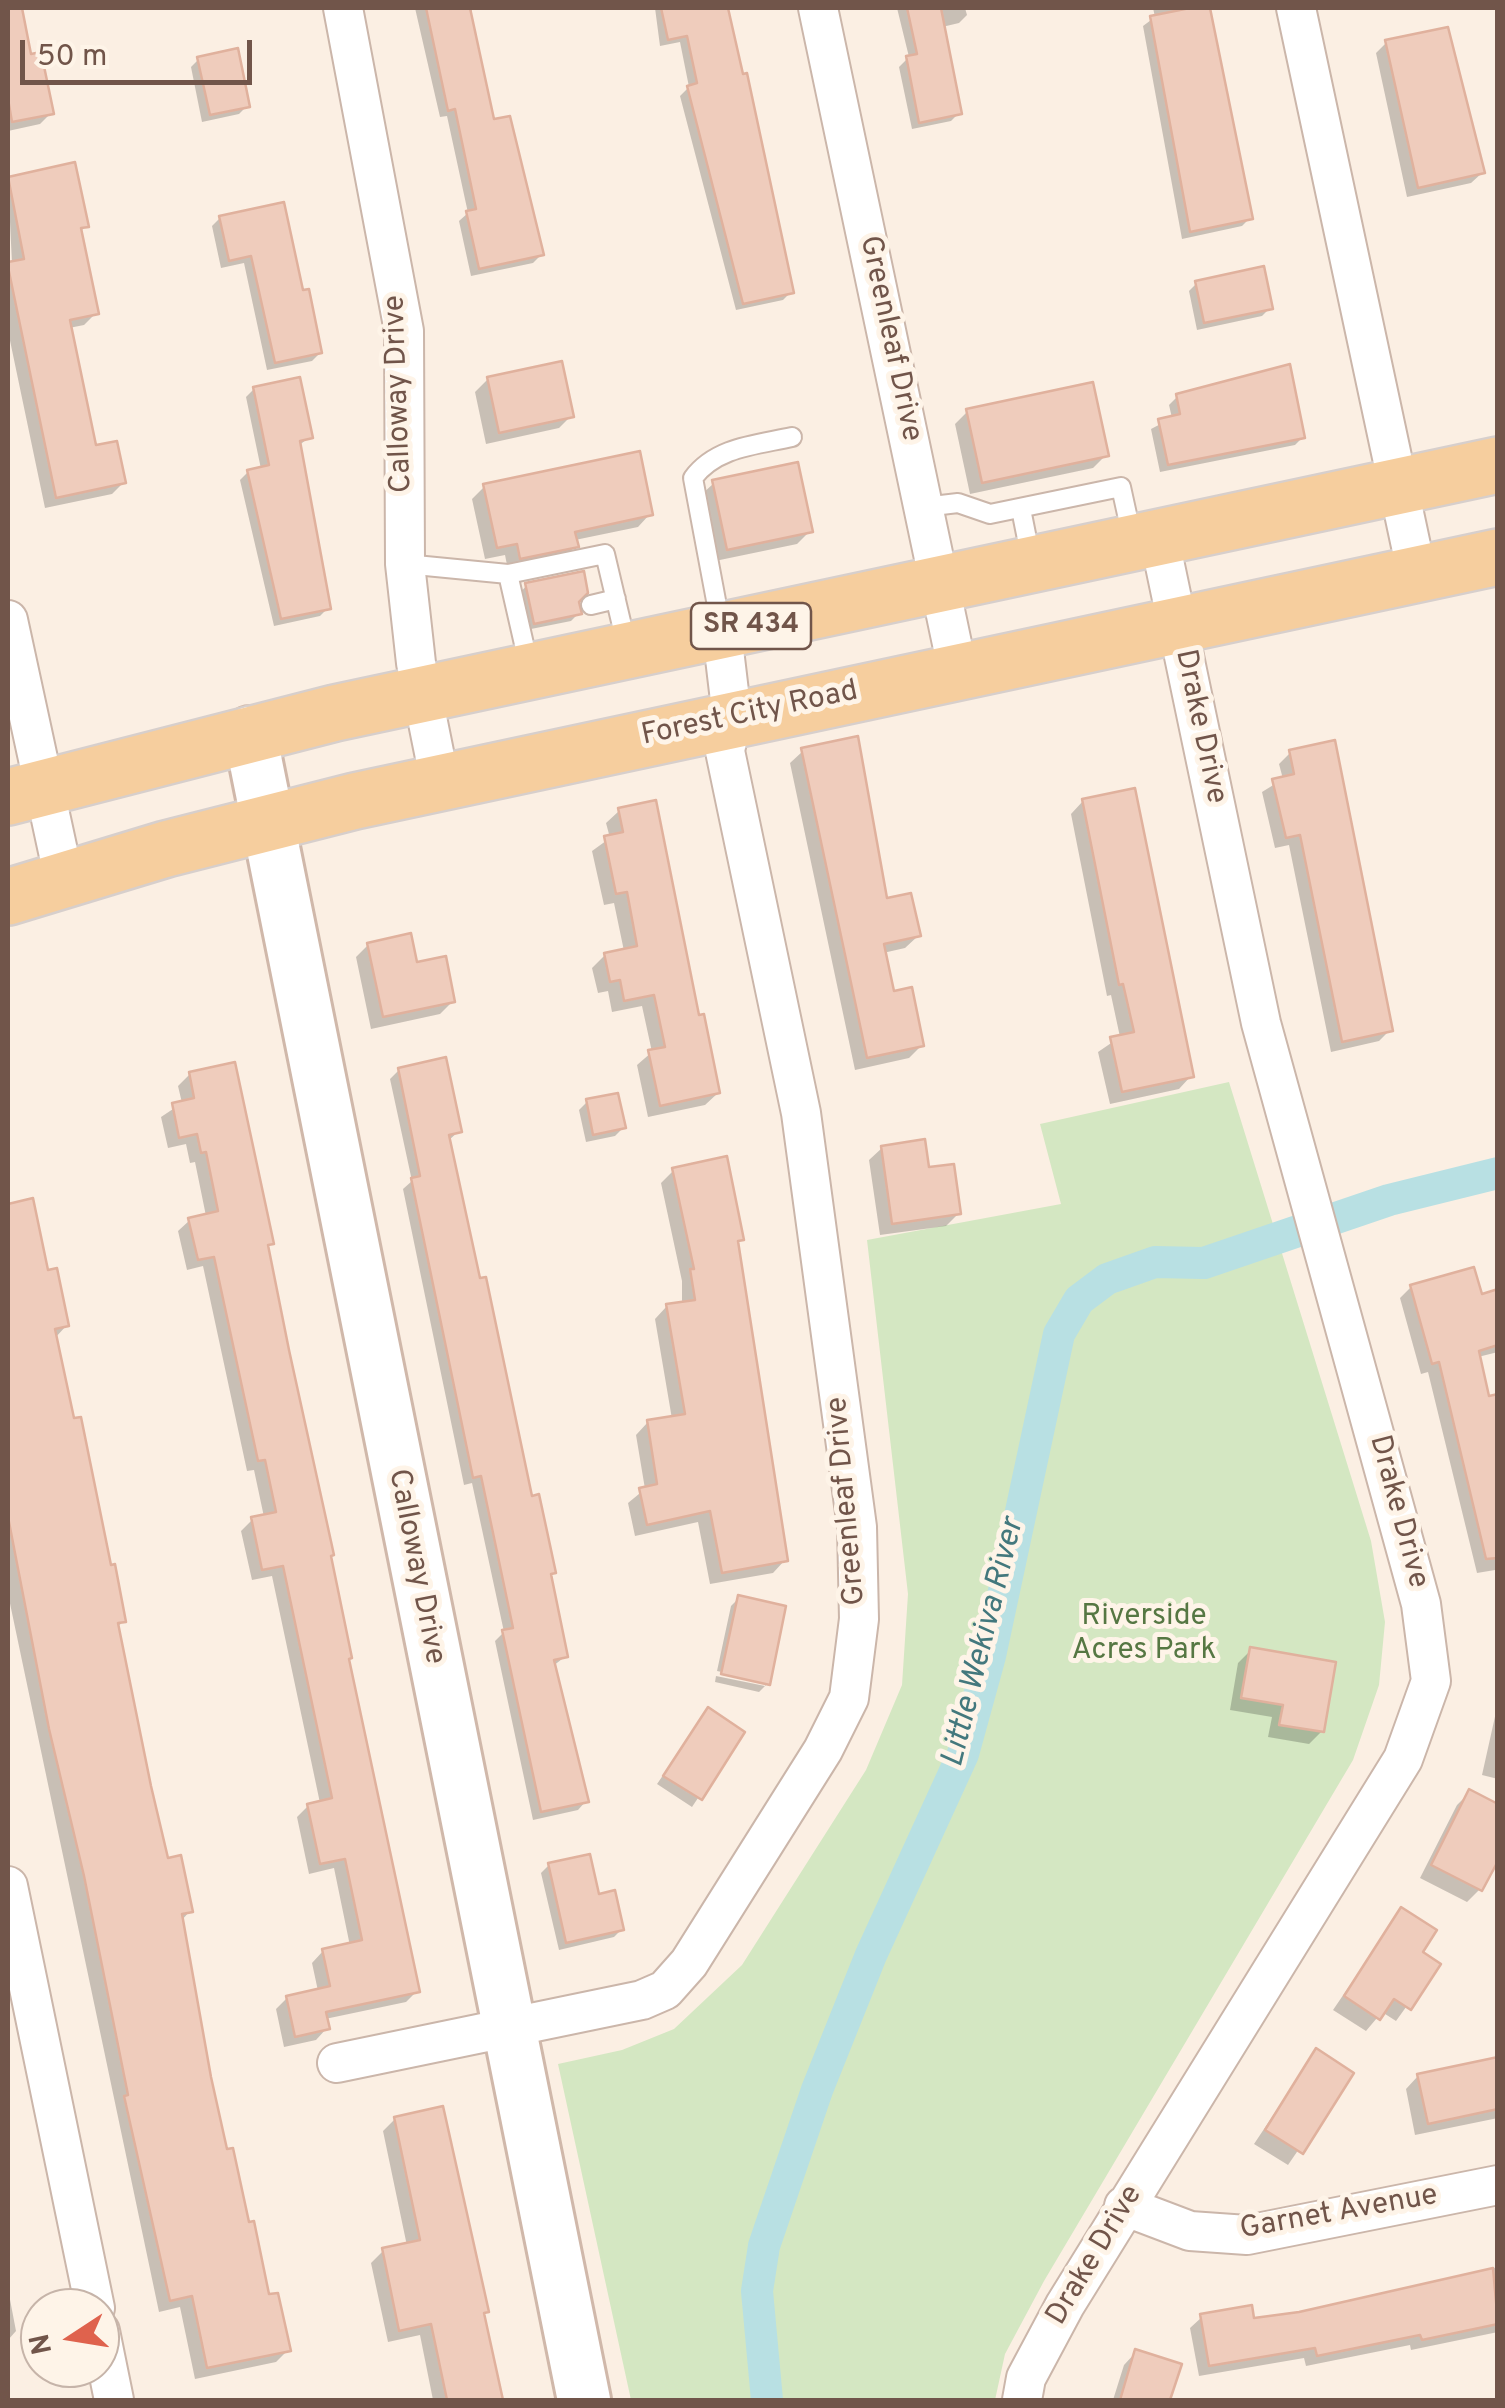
<!DOCTYPE html>
<style>
body{margin:0}
#map{position:relative;width:1505px;height:2408px;overflow:hidden;background:#fbefe3;font-family:Overpass,sans-serif}
canvas{display:block}
.frame{position:absolute;inset:0;border:10px solid #71554a;pointer-events:none}
.north{position:absolute;left:20px;top:2288px;width:100px;height:100px;box-sizing:border-box;background:#fef4e8;border:2px solid #c6b4a9;border-radius:50%;rotate:258deg;font-size:28px;font-weight:700;line-height:40px;text-align:center;color:#71554a}
.north::after{content:'';display:block;margin:auto;width:35px;height:45px;background:#df624d;clip-path:polygon(50% 0,100% 100%,50% 72%,0 100%)}
.scale{position:absolute;left:20px;top:40px;width:232px;height:45px;box-sizing:border-box;border:5px solid #71554a;border-top:0;padding-left:12px;font-size:30px;line-height:35px;white-space:nowrap;color:#71554a;-webkit-text-stroke:8px #fef4e8;paint-order:stroke}
</style>
<div id="map">
<canvas width="1505" height="2408"></canvas>
<div class="frame"></div>
<div class="north">N</div>
<div class="scale">50 m</div>
</div>
<script>
const g = document.querySelector('canvas').getContext('2d');
g.lineJoin = 'round';
function fill(path, color) { g.fillStyle = color; g.fill(path, 'evenodd'); }
function trace(path, color, width, dash) { g.strokeStyle = color; g.lineWidth = width; g.lineCap = dash ? 'butt' : 'round'; g.setLineDash(dash || []); g.stroke(path); }
function write(font, color, halo, rows, align = 'center') {
  g.font = font + ' Overpass,sans-serif'; g.lineWidth = 10; g.setLineDash([]); g.textBaseline = 'middle'; g.strokeStyle = halo; g.fillStyle = color; for (const [text, x, y, turn = 0] of rows) {
    g.save(); g.translate(x, y); g.rotate((+turn || 0) * Math.PI / 180); g.textAlign = isNaN(turn) ? turn : align; if (halo) g.strokeText(text, 0, 0); g.fillText(text, 0, 0); g.restore();
  }
}
fill(new Path2D(`
 M1229 1082 1371 1541 1385 1622 1379 1685 1353 1760 1044 2281 1005 2354 995 2400H631L558 2064 622 2050 674 2029 742 1965 866 1770 902 1685 908 1594 867 1240 1061 1204 1040 1124Z`), '#d4e7c2');
fill(new Path2D(`
 M8 8H19L29 57 51 113 40 124 8 131Z
 M415 8H473L469 16 492 122 541 255 533 263 471 276 459 221 468 213 447 116 440 117Z
 M655 8H726L791 292 783 300 736 310 680 96 689 87 680 42 660 46Z
 M897 8H965L967 15 959 23 942 27 959 113 951 121 912 129 899 67 909 57Z
 M1153 8H1206L1250 218 1242 226 1182 239 1143 26 1155 17Z
 M1386 43 1482 173 1471 183 1407 197 1376 53Z
 M199 59 247 106 239 114 202 122 191 67Z
 M74 165 86 226 79 233 96 313 84 325 69 328 94 448 124 482 112 494 45 508 8 331V265L12 264 8 180Z
 M220 218 301 293 320 353 312 361 267 370 244 263 221 268 212 226Z
 M1197 283 1270 308 1262 316 1197 330 1189 291Z
 M1288 367 1303 437 1295 445 1160 472 1151 429 1172 418 1169 405 1177 397Z
 M488 379 571 416 559 428 486 444 475 392Z
 M254 389 310 437 298 446 328 608 320 616 274 626 240 480 248 472 261 469 246 397Z
 M968 411 1106 455 1093 468 970 494 955 424Z
 M714 483 810 531 797 544 715 561 701 495Z
 M485 486 650 514 638 527 575 540 576 546 563 558 508 570 505 555 485 559 472 499Z
 M527 585 576 602 579 613 571 621 526 630 519 594Z
 M803 751 885 901 918 936 905 948 883 953 892 994 921 1046 909 1058 855 1070 790 763Z
 M1290 753 1390 1030 1379 1041 1331 1052 1289 845 1275 848 1262 792 1283 779 1279 764Z
 M1083 801 1191 1076 1179 1089 1110 1104 1098 1052 1120 1037 1111 995 1107 996 1071 814Z
 M619 811 697 1018 718 1093 705 1105 648 1117 637 1065 652 1052 642 1006 612 1012 608 991 598 993 592 968 605 955 624 951 614 903 604 905 592 851 610 838 606 823Z
 M368 945 415 965 453 1001 440 1014 371 1029 356 957Z
 M399 1070 459 1131 448 1141 530 1499 553 1572 549 1576 566 1656 553 1666 586 1801 578 1810 533 1820 495 1641 504 1632 472 1483 464 1485 403 1189 412 1181 390 1079Z
 M190 1074 272 1243 266 1248 417 1991 406 2002 325 2019 327 2028 316 2040 284 2047 276 2009 287 1998 318 1991 312 1963 323 1951 350 1946 334 1868 309 1874 297 1817 308 1806 320 1803 272 1576 252 1580 241 1531 252 1520 264 1517 254 1470 247 1471 203 1266 187 1270 178 1231 190 1220 206 1216 195 1162 190 1163 186 1144 168 1148 161 1117 182 1103 178 1086Z
 M587 1102 623 1128 615 1136 586 1142 579 1110Z
 M882 1148 959 1213 946 1226 880 1235 869 1160Z
 M674 1170 742 1239 736 1244 785 1560 773 1573 710 1584 698 1522 635 1536 628 1503 645 1489 636 1435 648 1422 672 1419 655 1319 667 1306 682 1304V1281L661 1183Z
 M31 1201 46 1273 67 1325 55 1338 124 1621 116 1628 166 1861 190 1911 181 1921 208 2078 267 2297 288 2350 276 2362 195 2379 180 2307 159 2312 8 1594V1206Z
 M1411 1287 1480 1297 1498 1292V1352L1478 1357 1487 1399 1498 1397V1595L1495 1570 1477 1573 1428 1372 1421 1374 1400 1298Z
 M739 1598 767 1684 765 1686V1681L717 1671 731 1606Z
 M1251 1650 1322 1731 1309 1744 1268 1737 1272 1717 1230 1710 1238 1663Z
 M716 1676 765 1686 759 1692 715 1682Z
 M1498 1703V1779L1482 1775Z
 M708 1710 742 1732 692 1807 657 1784Z
 M1470 1792 1480 1889 1467 1902 1420 1878 1457 1805Z
 M549 1865 597 1897 622 1929 614 1937 559 1950 541 1873Z
 M1401 1910 1420 1952 1437 1964 1396 2021 1382 2012 1366 2031 1333 2010Z
 M1316 2051 1351 2073 1288 2165 1254 2144Z
 M1498 2058V2118L1415 2135 1406 2089 1418 2076Z
 M395 2119 487 2311 482 2316 500 2400H433L420 2335 388 2342 371 2263 383 2251 407 2246 383 2131Z
 M1498 2267V2332L1411 2350 1410 2345 1306 2366 1304 2358 1199 2376 1190 2328 1202 2317 1252 2321 1300 2314Z
 M8 2289 16 2331 8 2340Z
 M1136 2352 1178 2365 1168 2400H1113L1124 2365Z`), '#0003');
trace(new Path2D(`
 M767 2400 757 2291 764 2246 817 2090 871 1955 963 1754 990 1656 1059 1334 1079 1300 1107 1279 1155 1262 1204 1263 1389 1200 1498 1173`), '#b8e0e3', 32);
const building = new Path2D(`
 M8 8H22L31 54 41 52 54 114 12 122 8 99Z
 M426 8H470L494 119 510 116 544 255 479 269 466 211 476 209 455 109 448 111Z
 M661 8H728L743 74 747 73 794 293 743 304 687 86 697 83 687 36 668 40Z
 M907 8H941L962 114 919 123 906 56 917 54Z
 M1190 8H1210L1253 219 1190 232 1150 16Z
 M1448 27 1485 173 1418 188 1385 40Z
 M238 48 250 107 210 115 197 57Z
 M75 162 89 227 81 228 99 314 70 320 96 445 117 441 126 483 56 498 8 267V262L24 259 8 177Z
 M284 202 303 290 309 289 322 353 275 363 251 256 229 261 219 216Z
 M1264 266 1273 309 1204 323 1195 281Z
 M562 361 574 417 499 433 487 377Z
 M1290 364 1305 438 1168 465 1158 419 1180 414 1176 394Z
 M300 377 313 438 300 441 331 609 281 619 247 470 269 465 253 387Z
 M1093 382 1109 456 982 483 966 409Z
 M640 451 653 515 575 532 579 547 520 559 517 544 497 548 483 484Z
 M798 462 813 532 727 550 712 480Z
 M584 571 588 593 579 602 582 614 534 624 525 583Z
 M858 736 887 898 911 893 921 936 884 944 894 991 912 987 924 1046 867 1058 801 748Z
 M1335 740 1393 1031 1342 1042 1300 835 1286 838 1272 779 1294 774 1289 750Z
 M1135 788 1194 1077 1122 1092 1110 1037 1134 1032 1123 984 1119 985 1082 799Z
 M656 800 699 1015 704 1014 720 1093 660 1106 648 1050 665 1047 654 995 624 1001 620 980 610 982 604 953 637 946 627 892 616 894 604 836 623 832 618 808Z
 M411 933 417 962 446 956 455 1002 383 1017 367 943Z
 M446 1057 462 1132 449 1135 480 1278 486 1277 532 1496 539 1494 556 1573 551 1574 568 1657 554 1660 589 1802 541 1812 502 1630 513 1628 481 1476 473 1478 411 1178 420 1176 398 1068Z
 M235 1062 274 1244 268 1245 289 1350 334 1555 331 1556 352 1658 349 1659 420 1992 326 2012 330 2029 295 2037 286 1996 330 1986 322 1949 362 1940 345 1859 320 1864 307 1804 332 1798 283 1566 262 1570 251 1517 276 1512 265 1460 258 1461 214 1257 198 1260 188 1218 218 1211 206 1152 201 1153 197 1134 179 1138 172 1103 194 1098 189 1072Z
 M618 1093 626 1128 593 1135 586 1099Z
 M925 1139 929 1167 954 1164 961 1214 892 1224 881 1146Z
 M727 1156 744 1240 738 1241 788 1561 722 1573 710 1511 647 1525 639 1488 657 1484 647 1420 685 1414 666 1304 695 1300 690 1269H694L672 1168Z
 M33 1198 48 1270 57 1268 69 1326 55 1329 74 1418 81 1417 111 1565 115 1564 126 1622 118 1623 151 1786 168 1858 181 1855 193 1912 182 1914 211 2077 227 2149 233 2148 249 2222 254 2221 269 2294 278 2293 291 2351 207 2368 192 2296 170 2301 124 2096 128 2095 84 1876 49 1729 8 1517V1204Z
 M1474 1267 1482 1294 1498 1289V1345L1479 1351 1489 1396 1498 1394V1558L1486 1559 1439 1362 1432 1364 1410 1285Z
 M738 1595 786 1606 770 1685 721 1674Z
 M1250 1647 1336 1662 1324 1732 1279 1725 1283 1705 1241 1698Z
 M708 1707 745 1732 702 1800 663 1776Z
 M1469 1789 1498 1804V1861L1482 1891 1431 1865Z
 M590 1854 599 1894 615 1890 624 1930 566 1943 548 1863Z
 M1401 1907 1437 1930 1423 1952 1441 1964 1411 2010 1394 1999 1380 2020 1344 1996Z
 M1316 2048 1354 2073 1303 2154 1265 2130Z
 M1498 2057V2109L1428 2124 1417 2074Z
 M443 2106 489 2312 484 2313 503 2400H447L431 2324 399 2331 382 2248 420 2240 394 2117Z
 M1493 2268 1498 2324 1422 2340 1420 2335 1317 2356 1315 2348 1209 2366 1200 2314 1252 2305 1254 2318 1299 2312Z
 M1135 2349 1182 2364 1170 2400H1120Z`);
fill(building, '#efccbc');
trace(building, '#e0b19d', 2.5);
const lane = new Path2D(`
 M924 507 958 503 990 514 1121 487 1132 537
 M1021 509 1031 559
 M405 564 508 574
 M591 605 616 599
 M721 627 693 478C716 447 756 445 792 437
 M529 666 508 574 605 554 627 647`);
const street = new Path2D(`
 M343 8 404 331 405 564 416 663 440 782
 M818 8 958 672
 M1296 8 1417 574
 M8 620 64 879
 M8 1886 95 2308
 M337 2063 642 2000 665 1990 689 1963 823 1750 849 1698 859 1619 857 1527 801 1113 725 751 732 717 722 633
 M1124 2206 1190 2231 1247 2235 1498 2185
 M100 2331 114 2400
 M1022 2400 1026 2378 1065 2305 1403 1759 1431 1681 1421 1604 1261 1023 1159 537`);
const secondary = new Path2D(`
 M250 733 584 2400`);
const primary = new Path2D(`
 M8 797 335 713 1498 465
 M8 897 166 849 355 801 1498 557`);
trace(lane, '#cbb6aa', 22);
trace(street, '#cbb6aa', 42);
trace(secondary, '#d0b8aa', 58);
trace(primary, '#d7cfcc', 60);
trace(lane, '#fff', 18);
trace(street, '#fff', 38);
trace(secondary, '#fff', 52);
trace(primary, '#f6ce9e', 55);
for (const [x, y, w] of [
 [751,626,120]
]) { const box = new Path2D(); box.roundRect(x - w / 2, y - 23, w, 46, 8); g.fillStyle = '#fef4e8'; g.fill(box); trace(box, '#71554a', 2.5); }
write('bold 28px', '#71554a', null, [
 ["SR 434",751,626]
]);
write('30px', '#71554a', '#fef4e8', [
 ["Greenleaf Drive",889,339,78],
 ["Calloway Drive",400,394,-92],
 ["Forest City Road",750,715,-12],
 ["Drake Drive",1199,727,78],
 ["Greenleaf Drive",848,1501,-95],
 ["Drake Drive",1397,1512,75],
 ["Calloway Drive",415,1567,79],
 ["Garnet Avenue",1339,2214,-10],
 ["Drake Drive",1096,2256,-59]
]);
write('30px', '#567743', '#fef4e8', [
 ["Riverside",1144,1618],
 ["Acres Park",1144,1652]
]);
write('italic 32px', '#43787d', '#fef4e8', [
 ["Little Wekiva River",985,1643,-76]
]);
</script>
